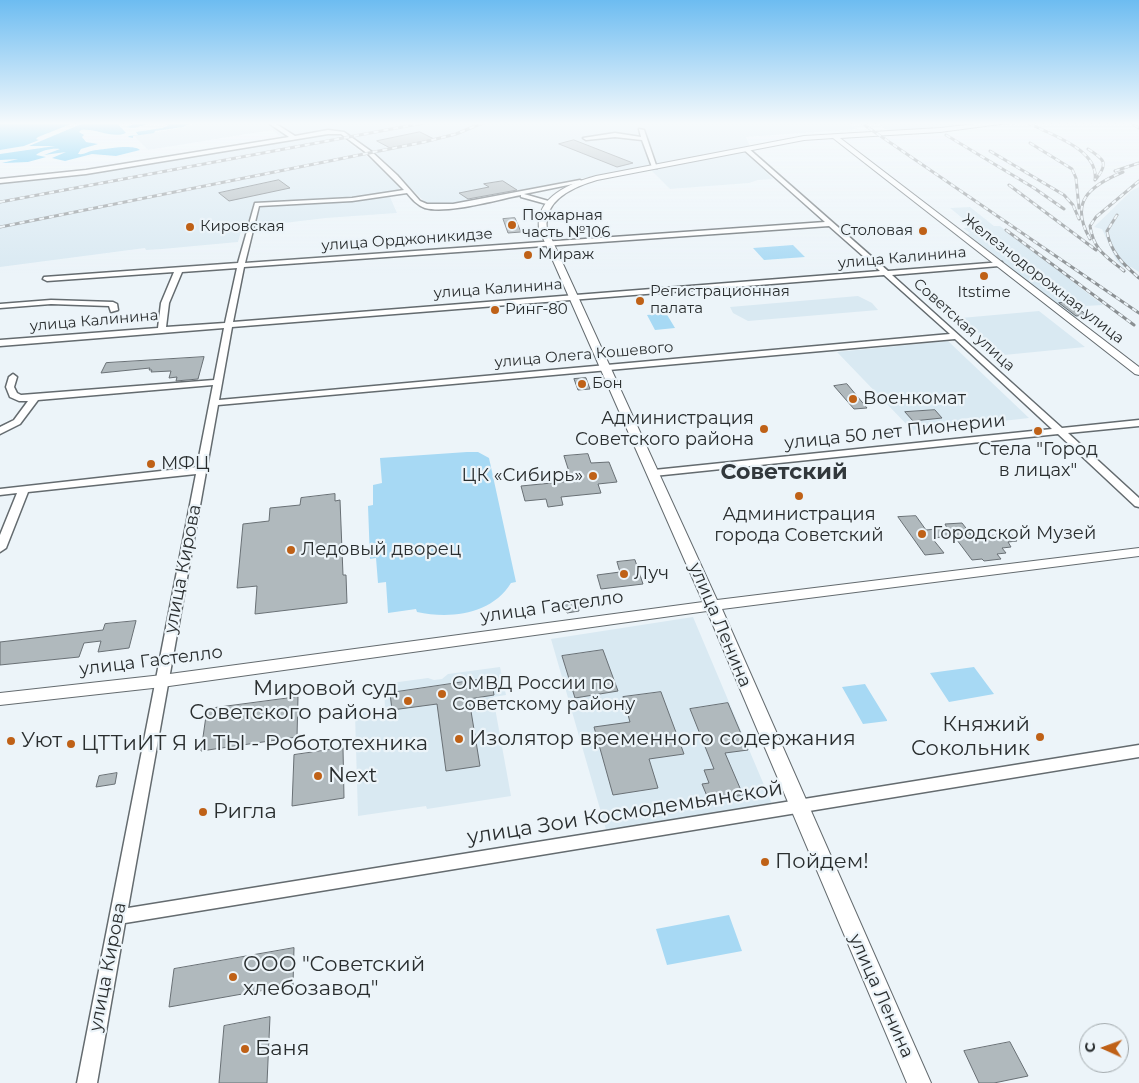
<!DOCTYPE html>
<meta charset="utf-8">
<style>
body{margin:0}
#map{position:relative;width:1139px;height:1083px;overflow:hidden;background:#ecf4f9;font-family:Montserrat,sans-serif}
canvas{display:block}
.north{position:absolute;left:1079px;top:1023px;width:50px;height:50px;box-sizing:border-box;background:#ecf4f9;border:1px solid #9ea5a8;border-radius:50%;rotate:272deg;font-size:14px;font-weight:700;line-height:20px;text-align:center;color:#2a2e2f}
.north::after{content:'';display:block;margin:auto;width:18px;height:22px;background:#bf6117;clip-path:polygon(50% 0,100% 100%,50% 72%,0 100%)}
</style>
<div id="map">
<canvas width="1139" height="1083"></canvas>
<div class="north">С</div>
</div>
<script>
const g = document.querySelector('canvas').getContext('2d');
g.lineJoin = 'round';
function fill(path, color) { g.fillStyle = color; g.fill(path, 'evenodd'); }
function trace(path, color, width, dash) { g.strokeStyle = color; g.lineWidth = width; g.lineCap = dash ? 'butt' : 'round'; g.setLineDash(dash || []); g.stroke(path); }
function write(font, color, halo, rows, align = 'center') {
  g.font = font + ' Montserrat,sans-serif'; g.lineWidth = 4.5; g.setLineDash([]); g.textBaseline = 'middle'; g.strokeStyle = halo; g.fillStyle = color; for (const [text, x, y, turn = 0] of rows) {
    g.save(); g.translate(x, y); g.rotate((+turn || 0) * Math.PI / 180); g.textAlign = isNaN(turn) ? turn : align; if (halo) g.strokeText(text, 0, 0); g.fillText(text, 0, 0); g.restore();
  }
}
fill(new Path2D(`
 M196 122H846L857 129 746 137 750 146 444 205 426 203 376 154 347 134 339 131H317L281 137 272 130 148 150 134 136 186 127Z
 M876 122H1040L1007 125 1001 123 888 131Z
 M336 133 375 162 400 188 390 197 397 213 326 218 242 228 238 242 162 249 146 250 145 248 0 267V184L87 174 312 134Z
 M744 150 773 179 758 180 749 183 670 189 650 169Z
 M1139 187V272L1131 267H1123L1116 260 1102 229 1094 227 1131 191Z
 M970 207 994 226H1000L1103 305 1085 306 1087 308 1079 310 1087 315 1074 317 1004 263H1002L999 261 1001 260 967 234 970 233 963 228 973 227 950 208Z
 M858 296 872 303 878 310 748 321 733 313 730 307Z
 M1039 311 1085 347 1004 355 961 318Z
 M948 341 1029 418 976 424 970 418 960 419 964 425 912 430 837 352Z
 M693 617 772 804 607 833 551 639Z
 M500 667 506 695 493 697 511 796 427 809 426 806 358 816 355 714 385 709 384 684 428 678 434 680 442 679 448 674Z`), '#d9e9f2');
fill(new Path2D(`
 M793 245 805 257 764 260 753 248Z
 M666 313 675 328 655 330 647 315Z
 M467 452H478L489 458 516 582 511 583C491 615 450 619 417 612L416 609 388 613 386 582 378 583 376 558 370 559 368 506 373 505V485L382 483 380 458Z
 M974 667 994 694 949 702 930 673Z
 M865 684 887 720V721L863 724 842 687Z
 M729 915 742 951 667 965 656 929Z`), '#a7d9f4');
fill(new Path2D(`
 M0 122H76L38 137 36 139 39 140 24 146 0 150Z
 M86 122H116L126 133C112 139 96 128 81 130L79 132 84 135 82 137 86 142 98 144 81 149 78 154C86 155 89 150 97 150 107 149 133 144 140 150L116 156 92 154 65 161 52 158 66 152 44 155 60 149C52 148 42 150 36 155L46 157 28 162 4 163H2L18 159 0 160V154L55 146H29Z
 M138 122H193L183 127 155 131 154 133 133 136V138L128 137 129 136 138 135 136 132 162 128 169 125C151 118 137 131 127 127Z`), '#46bdf2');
const building = new Path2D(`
 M420 132 434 139 390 148 377 141Z
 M574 140 633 163 617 167 559 144Z
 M279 180 290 188 229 201 219 193Z
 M503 181 517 190 468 199 459 193 489 187 484 184Z
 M515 218 521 232 508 233 503 219Z
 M1069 302 1079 309 1087 315 1076 316 1059 303Z
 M204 357 198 379 176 381 177 377 169 378 171 371 151 372 152 370H149L150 368 101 373 106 363Z
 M586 378 590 389 578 390 574 379Z
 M847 384 867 408 854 409 834 386Z
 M935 410 942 418 913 421 905 412Z
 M588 454 591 463 609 462 617 482 598 484 601 493 561 497 563 505 548 507 546 499 525 501 521 486 572 481 564 456Z
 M335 494V501L340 500 343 575H346L347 603 255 614 257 586 237 588 243 524 269 521 270 508 300 505 301 498Z
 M916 516 926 530 947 528 945 524 962 523 973 537 997 535 994 531 1007 529 1017 541 1008 542 1011 547 1002 548 1006 553 997 554 1001 559 984 561 982 559 972 560 954 536 932 538 944 553 925 555 898 517Z
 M635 560 643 584 601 589 597 575 620 572 617 562Z
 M577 601 579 611 567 613 564 602Z
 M136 621 129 648 98 652 101 641 84 643 79 657 0 665V642L103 630 105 624Z
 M603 650 618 691 575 698 562 656Z
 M491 678 494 695 469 699 480 766 446 771 437 704 392 710 390 693Z
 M661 692 684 754 649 759 658 788 613 795 594 727 630 722 623 697Z
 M298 697 297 737 201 751 207 709Z
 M728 703 748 750 725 753 743 795 709 801 702 784 709 783 704 770 714 769 690 709Z
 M343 748 344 798 292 806 294 755Z
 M117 773 115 784 96 787 99 776Z
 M294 948 293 985 169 1007 174 969Z
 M270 1017 267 1083H219L224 1026Z
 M1010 1042 1028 1076 994 1083H979L964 1051Z`);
fill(building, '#b0b9bd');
trace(building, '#697075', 1);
const minor = new Path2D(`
 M267 122H273L295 136 328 130 344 132 372 152 397 175 420 201 427 204H453L580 180 583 182 524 194 552 202 553 203 550 205 521 197V195C496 200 448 214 425 208 417 205 412 199 407 193L352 201 259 206 245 263 825 222 743 149 748 148 888 271 1002 262V266H999L892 275 1062 428 1139 420V426L1068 433 1139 498V507L1135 506 1058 434 654 476 649 473 654 470 1052 429 955 339 218 405 128 908 1139 745V757L125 923 97 1083H77L196 474 28 492 6 548 0 552V535L17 493 0 495V489L197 467 213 385 38 400 20 424 0 434V427L14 420 28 401H19L10 397 6 387 9 377 13 374 17 377 14 387 17 393 21 395 214 380 224 328 0 346V340L158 328 161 303 174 272 47 281 43 279 44 277 238 263 255 203 352 198 404 190 368 154 341 134H328L86 174 0 183V179L86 170 289 137ZM829 226 880 271 233 322 244 267ZM237 268 225 323 166 327 169 303 182 272ZM884 275 950 334 219 400 232 327Z
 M639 129 644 130 657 168 652 167 642 140 615 137 586 140 583 138 615 133 641 137Z
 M51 300 113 302 117 304 118 310 111 312 109 306 51 304 0 308V304Z`);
const major = new Path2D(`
 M992 122H1015L940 132 840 138 1139 367V375L1135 374 833 138 804 140 597 180C573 187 543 200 547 229L717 600 1139 548V556L722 609 931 1083H907L707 611 162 687 0 705V693L162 675 703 602 539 229C535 197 570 183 596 176L804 136 940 128Z`);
trace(minor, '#646b6f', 3);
trace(major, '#646b6f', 2);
fill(minor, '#fff');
fill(major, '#fff');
const rail = new Path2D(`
 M860 122 1139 313
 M1030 124C1052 135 1099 150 1095 180
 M1134 125 1139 128
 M946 135 1034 188 1064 209
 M1030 143 1072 169 1076 178 1079 208
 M1088 149C1104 159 1109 163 1096 179
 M990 151 1064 195 1073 205 1079 219
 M1115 171 1139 163
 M1009 185 1096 250
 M0 202 429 122
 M1117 215 1107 231C1110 252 1124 265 1139 278
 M0 227 424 142 456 134 485 122
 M1006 230 1134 325
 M1090 239C1069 202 1089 186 1123 172
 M1124 271C1106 256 1094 251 1090 226L1096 217 1139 181`);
trace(rail, '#8b9093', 3);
trace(rail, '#ecf4f9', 2, [5]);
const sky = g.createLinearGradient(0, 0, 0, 274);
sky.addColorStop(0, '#6dbcf1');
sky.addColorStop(0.45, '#f6fafc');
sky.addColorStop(1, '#f6fafc00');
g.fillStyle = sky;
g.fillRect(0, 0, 1139, 274);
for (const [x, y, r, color] of [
 [512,225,5,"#bf6117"],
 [190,227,5,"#bf6117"],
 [923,231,5,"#bf6117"],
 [528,255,5,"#bf6117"],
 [984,276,5,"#bf6117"],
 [640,301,5,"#bf6117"],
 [495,310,5,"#bf6117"],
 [582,384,5,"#bf6117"],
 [853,399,5,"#bf6117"],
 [764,429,5,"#bf6117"],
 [1038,431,5,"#bf6117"],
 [151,464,5,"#bf6117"],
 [593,476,5,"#bf6117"],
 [799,496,5,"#bf6117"],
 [922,534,5,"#bf6117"],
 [291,550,5,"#bf6117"],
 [624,574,5,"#bf6117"],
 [442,694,5,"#bf6117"],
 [408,701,5,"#bf6117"],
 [1040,737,5,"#bf6117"],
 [459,739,5,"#bf6117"],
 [11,741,5,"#bf6117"],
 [71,744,5,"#bf6117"],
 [318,776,5,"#bf6117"],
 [203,812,5,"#bf6117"],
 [765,862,5,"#bf6117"],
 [233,977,5,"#bf6117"],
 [245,1049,5,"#bf6117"]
]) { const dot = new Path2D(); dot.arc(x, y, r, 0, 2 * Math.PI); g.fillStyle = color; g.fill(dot); trace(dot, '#ecf4f9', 2); }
write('15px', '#2a2e2f', '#ecf4f9', [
 ["Пожарная",522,216],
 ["часть №106",522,233],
 ["Кировская",200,227],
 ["Столовая",913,231,"right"],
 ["Мираж",538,255],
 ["Регистрационная",650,292],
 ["палата",650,309],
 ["Itstime",984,293,"center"],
 ["Ринг-80",505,310],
 ["Бон",592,384]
], 'left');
write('15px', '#2a2e2f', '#ecf4f9', [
 ["улица Орджоникидзе",407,240,-4],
 ["улица Калинина",902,258,-5],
 ["Железнодорожная улица",1043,279,38],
 ["улица Калинина",498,289,-4],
 ["улица Калинина",94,321,-5],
 ["Советская улица",964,325,42],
 ["улица Олега Кошевого",584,355,-5]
]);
write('18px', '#2a2e2f', '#ecf4f9', [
 ["Военкомат",863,399],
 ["Администрация",754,419,"right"],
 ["Советского района",754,440,"right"],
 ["Стела \"Город",1038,450,"center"],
 ["в лицах\"",1038,471,"center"],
 ["МФЦ",161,464],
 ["ЦК «Сибирь»",583,476,"right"],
 ["Администрация",799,515,"center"],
 ["города Советский",799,536,"center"],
 ["Городской Музей",932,534],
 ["Ледовый дворец",301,550],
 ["Луч",634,574],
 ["ОМВД России по",452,684],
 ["Советскому району",452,705]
], 'left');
write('18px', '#2a2e2f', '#ecf4f9', [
 ["улица 50 лет Пионерии",895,432,-6],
 ["улица Кирова",183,569,-79],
 ["улица Гастелло",552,607,-8],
 ["улица Ленина",720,625,67],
 ["улица Гастелло",151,661,-7],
 ["улица Кирова",108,967,-79],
 ["улица Ленина",881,996,66]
]);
write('21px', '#2a2e2f', '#ecf4f9', [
 ["Мировой суд",398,689,"right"],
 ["Советского района",398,713,"right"],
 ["Княжий",1030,725,"right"],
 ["Сокольник",1030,749,"right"],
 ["Изолятор временного содержания",469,739],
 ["Уют",21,741],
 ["ЦТТиИТ Я и ТЫ - Робототехника",81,744],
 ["Next",328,776],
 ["Ригла",213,812],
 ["Пойдем!",775,862],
 ["ООО \"Советский",243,965],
 ["хлебозавод\"",243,989],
 ["Баня",255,1049]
], 'left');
write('21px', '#2a2e2f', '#ecf4f9', [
 ["улица Зои Космодемьянской",625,813,-9]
]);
write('bold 22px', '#32383c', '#ecf4f9', [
 ["Советский",784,473]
]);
</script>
